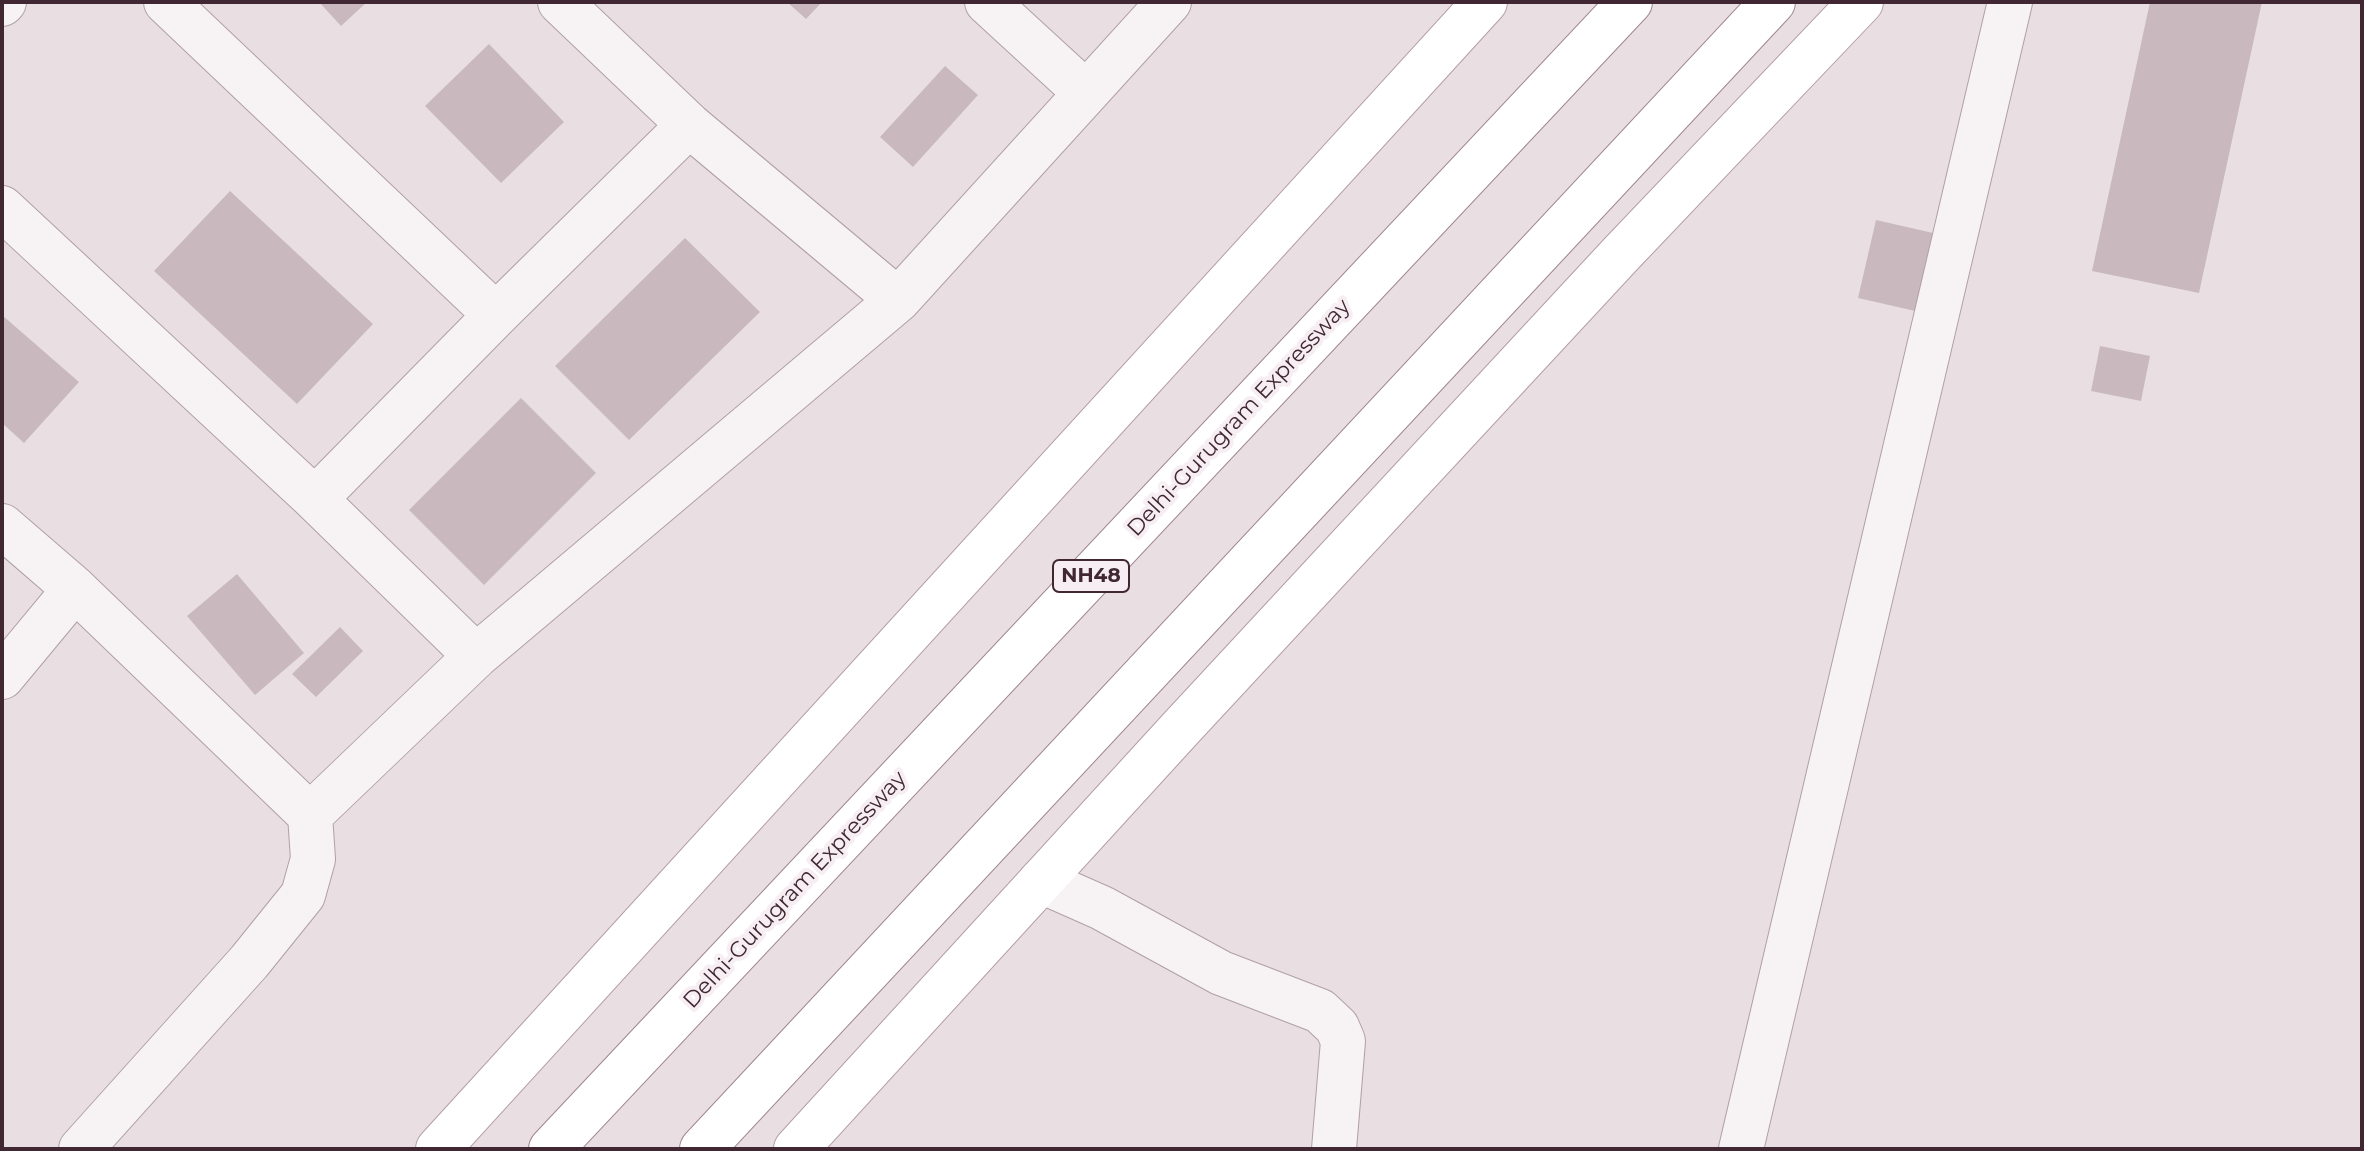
<!DOCTYPE html>
<style>
body{margin:0}
#map{position:relative;width:2364px;height:1151px;overflow:hidden;background:#e9dfe3;font-family:Montserrat,sans-serif}
canvas{display:block}
.frame{position:absolute;inset:0;border:4px solid #402731;pointer-events:none}
</style>
<div id="map">
<canvas width="2364" height="1151"></canvas>
<div class="frame"></div>
</div>
<script>
const g = document.querySelector('canvas').getContext('2d');
g.lineJoin = 'round';
function fill(path, color) { g.fillStyle = color; g.fill(path, 'evenodd'); }
function trace(path, color, width, dash) { g.strokeStyle = color; g.lineWidth = width; g.lineCap = dash ? 'butt' : 'round'; g.setLineDash(dash || []); g.stroke(path); }
function write(font, color, halo, rows, align = 'center') {
  g.font = font + ' Montserrat,sans-serif'; g.lineWidth = 8; g.setLineDash([]); g.textBaseline = 'middle'; g.strokeStyle = halo; g.fillStyle = color; for (const [text, x, y, turn = 0] of rows) {
    g.save(); g.translate(x, y); g.rotate((+turn || 0) * Math.PI / 180); g.textAlign = isNaN(turn) ? turn : align; if (halo) g.strokeText(text, 0, 0); g.fillText(text, 0, 0); g.restore();
  }
}
fill(new Path2D(`
 M319 2H367L341 26Z
 M787 2H822L806 19Z
 M2150 2H2262L2199 293 2092 271Z
 M489 44 564 122 501 183 425 106Z
 M945 66 978 95 913 167 880 137Z
 M230 191 373 324 297 404 154 271Z
 M1876 220 1942 235 1924 313 1858 298Z
 M685 238 760 312 629 440 555 366Z
 M2 315 79 382 24 443 2 423Z
 M2100 346 2150 356 2141 401 2091 391Z
 M521 398 596 473 484 585 409 510Z
 M237 574 304 653 255 695 187 616Z
 M340 627 363 651 316 697 292 674Z`), '#c9b9bf');
const minor = new Path2D(`
 M166 2 496 315
 M560 2 689 125 898 300
 M987 2 1086 93
 M2 4 4 2
 M2 208 315 499 476 656
 M315 499 496 315 689 125
 M2 526 75 589 310 815
 M2 677 75 589
 M1041 881 1102 908 1221 973 1320 1011 1337 1027 1343 1041 1334 1149
 M81 1149 249 962 303 895 313 859 310 815 476 656 898 300 1169 2
 M1741 1149 2010 2`);
const major = new Path2D(`
 M438 1149 1485 2
 M796 1149 1181 728 1620 255 1861 2`);
const highway = new Path2D(`
 M551 1149 1630 2
 M702 1149 1773 2`);
trace(minor, '#b0a0a6', 46);
trace(major, '#b59ea7', 46);
trace(highway, '#a08691', 46);
trace(minor, '#f7f2f4', 44);
trace(major, '#fff', 44);
trace(highway, '#fff', 44);
for (const [x, y, w] of [
 [1091,576,76]
]) { const box = new Path2D(); box.roundRect(x - w / 2, y - 16, w, 32, 6); g.fillStyle = '#f6eef2'; g.fill(box); trace(box, '#402731', 2); }
write('bold 20px', '#402731', null, [
 ["NH48",1091,576]
]);
write('22px', '#402731', '#f6eef2', [
 ["Delhi-Gurugram Expressway",1239,418,-47],
 ["Delhi-Gurugram Expressway",795,890,-47]
]);
</script>
